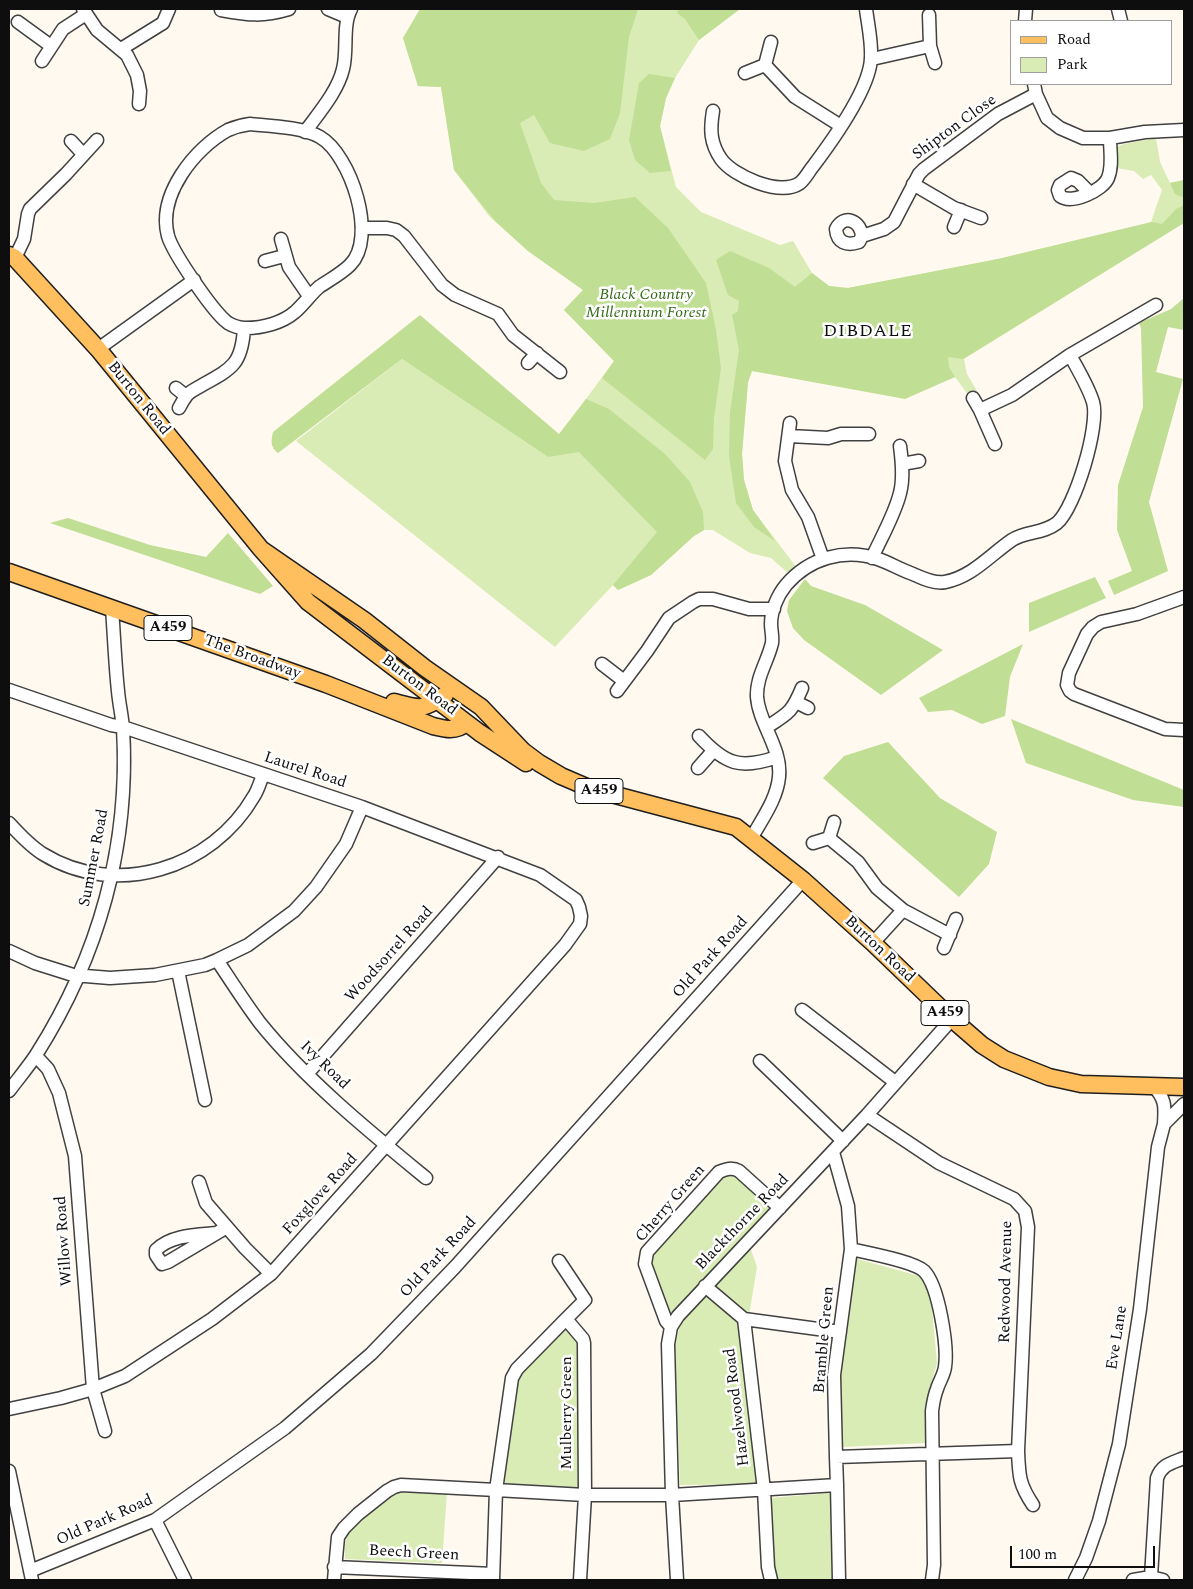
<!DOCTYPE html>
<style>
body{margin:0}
#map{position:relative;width:1193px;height:1589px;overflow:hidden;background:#fff9ef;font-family:Spectral,serif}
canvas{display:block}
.frame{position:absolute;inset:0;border:10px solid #0e0e0e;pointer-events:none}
.legend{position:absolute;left:1010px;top:20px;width:162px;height:65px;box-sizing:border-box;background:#fff;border:1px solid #9f9f9f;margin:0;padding:6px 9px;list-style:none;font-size:15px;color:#0e0e0e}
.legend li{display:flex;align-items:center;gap:10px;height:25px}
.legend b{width:25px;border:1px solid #9f9f9f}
.scale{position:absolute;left:1010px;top:1546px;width:145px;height:22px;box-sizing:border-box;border:2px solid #0e0e0e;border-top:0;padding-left:6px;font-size:15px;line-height:18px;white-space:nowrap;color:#0e0e0e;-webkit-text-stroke:4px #fff;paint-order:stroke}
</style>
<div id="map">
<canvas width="1193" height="1589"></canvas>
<div class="frame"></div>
<ul class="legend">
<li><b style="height:6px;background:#ffbf5f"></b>Road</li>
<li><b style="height:14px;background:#daecb5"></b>Park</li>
</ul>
<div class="scale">100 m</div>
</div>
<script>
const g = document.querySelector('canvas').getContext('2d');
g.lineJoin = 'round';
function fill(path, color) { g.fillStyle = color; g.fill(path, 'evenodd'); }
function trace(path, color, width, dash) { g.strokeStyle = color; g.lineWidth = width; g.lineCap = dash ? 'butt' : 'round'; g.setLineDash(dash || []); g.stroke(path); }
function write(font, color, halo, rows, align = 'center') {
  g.font = font + ' Spectral,serif'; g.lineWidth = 5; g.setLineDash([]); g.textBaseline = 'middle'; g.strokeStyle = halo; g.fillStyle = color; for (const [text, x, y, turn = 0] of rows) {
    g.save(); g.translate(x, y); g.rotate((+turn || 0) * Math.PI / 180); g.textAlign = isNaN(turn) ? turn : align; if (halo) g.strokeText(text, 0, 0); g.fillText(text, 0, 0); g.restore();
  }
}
fill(new Path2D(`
 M420 9H740L699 40 675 78 666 98 660 126 676 187 701 212 780 245 793 241 812 273 829 286 848 288 998 259 1151 222 1162 190 1151 175 1143 179 1134 171 1116 168 1117 147 1124 144 1156 138 1160 162 1170 183 1184 180V227L1182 224 964 359 967 374 977 391 969 396 955 377 908 394 752 371 748 382 742 454 744 480 753 510 797 568 789 574 771 558 750 553 713 530H704L694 536 651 575 618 590 613 585 555 647 296 441 402 359 548 457 560 434 614 361 564 310 583 290 528 251 489 216 454 170 441 87 418 86 403 38Z
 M737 1174 769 1203 768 1214 673 1314 664 1306 652 1269 654 1252 723 1175Z
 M750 1247 757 1267 749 1316 718 1293 715 1285Z
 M857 1259 923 1277 931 1299 937 1363 928 1397 926 1443 842 1447 840 1372 849 1296Z
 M707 1292 739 1322 759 1484 680 1485 675 1346 681 1319Z
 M565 1328 579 1339 580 1484 574 1489 506 1485 503 1477 519 1375Z
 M395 1489 447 1492 442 1563 345 1559C345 1553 344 1545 346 1540 351 1521 380 1502 395 1489Z
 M830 1493 833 1500 835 1580H775L771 1567 770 1498Z`), '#daecb5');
fill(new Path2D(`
 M420 9H638L629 37 620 113 610 139 584 151 550 143 534 115 520 123 541 183 554 200 594 203 635 197 668 228 706 283 716 330 721 368 714 418 713 449 705 460 602 378 614 361 564 310 583 290 528 251 495 221 454 170 441 87 418 86 403 38Z
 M678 9H740L699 40 685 19 677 13Z
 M649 74 675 78 666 98 660 126 671 171 650 173 635 160 629 140 639 83Z
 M1184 180V198L1175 194 1170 183Z
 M1184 205V223L963 359 948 357 949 367 955 377 905 399 752 371 748 382 742 454 744 480 753 510 775 541 754 527 736 503 729 456 730 412 739 350 732 315 738 311 739 301 728 295 716 260 730 251 769 268 795 287 812 273 829 286 848 288 998 259 1152 222 1162 224 1176 209Z
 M1184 298V330L1168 327 1156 372 1183 379 1149 502 1168 571 1114 595 1108 581 1132 571 1117 530 1118 485 1143 407 1141 328 1139 323 1171 309Z
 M420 315 559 434 586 399 609 409 665 454 690 482 703 512 704 530 694 536 651 575 618 590 613 585 657 532 579 452 548 457 402 359 278 453C270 447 271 441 273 432Z
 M68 518 150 545 206 557 228 533 273 586 260 594 50 523Z
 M1095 577 1106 598 1029 632V603Z
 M805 579 811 586 865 605 943 650 881 695 804 640 793 628 787 611 789 600Z
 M1023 644 1010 677 1005 716 982 724 952 710 928 712 919 698Z
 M1011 719 1184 790V807L1133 800 1026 763Z
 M888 742 940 798 997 832 989 864 959 897 823 778 844 756Z`), '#c0de94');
const minor = new Path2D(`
 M83 9 97 30 127 55 137 75 140 91 139 104
 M328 9 347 17
 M1118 9 1121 21
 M221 10C249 15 262 17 289 9
 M929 15 930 46 935 63
 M1025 21 1026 9
 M18 22 51 46
 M771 42 765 65 795 97 841 126
 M121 49 163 23 169 9
 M872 59 930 46
 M42 61 63 29 86 14
 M745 73 765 65
 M1034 84 1036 94 1047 118 1060 128 1083 138H1110L1145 132 1184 130
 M713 111C710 129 710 143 721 159 733 176 780 197 800 183 805 179 809 171 814 165 832 141 870 88 871 58 872 42 868 25 866 9
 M250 124C270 126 302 127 320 137 351 155 378 238 350 265 341 274 329 280 319 287 310 295 304 304 295 312 282 323 263 328 246 328 240 328 233 326 228 323 213 312 173 253 168 236 157 195 195 148 228 130 235 127 242 125 250 124Z
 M305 132C318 114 338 91 343 69 348 50 342 26 351 9
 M71 141 83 154
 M913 184 954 208 981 218
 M1090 193 1078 181 1071 178 1060 185 1058 190 1060 196C1072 205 1103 190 1108 178 1113 166 1110 151 1110 138
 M954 227 961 210
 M363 228H387L396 230 404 236 442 285 455 295 498 314 513 335 560 372
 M862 236C860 220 844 214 836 229 837 243 847 246 859 242L862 236 884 229 894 222 919 174 924 169 998 114 1036 94
 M281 239 289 267 309 296
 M15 258 24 239 28 214 30 209 66 174 97 140
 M265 261 284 256
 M98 349 194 280
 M528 363 537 353
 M176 388 186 396
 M973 398 980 410
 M179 408C181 404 184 399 187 395 192 390 198 388 204 384 233 368 242 363 244 328
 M790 423 785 461 792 490 808 517 823 559
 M789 436 828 438 841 434H869
 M995 444 980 410 1012 395 1070 355 1156 305
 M902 464 919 461
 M872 558C881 538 895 514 900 493 904 478 902 461 900 446
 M1184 597 1137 614 1101 622 1093 627 1087 634 1069 673 1067 685 1070 691 1074 694 1165 729 1184 730
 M602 664 624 681
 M9 690 111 725 123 727 362 807 540 875 576 900 579 907 581 916 580 924 565 945 271 1274 212 1319 125 1376 93 1389 61 1398 9 1409
 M617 691 647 651 669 618 693 602 699 599H713L749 609H774
 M796 702 808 708
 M767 727C789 713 792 712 802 688
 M699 736C725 764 740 770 777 757
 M698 768 713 751
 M9 823C19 834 30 846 43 854 116 899 212 869 254 796 258 790 260 782 263 775
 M829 838 858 862 877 888 903 910 950 935
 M751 839C762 819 777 799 779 777 782 748 759 724 757 697 756 677 768 661 772 643 773 637 771 630 771 624 771 611 777 596 786 585 809 558 844 548 878 559 890 563 901 570 913 574 922 578 934 584 945 582 972 577 990 555 1012 540 1026 531 1043 534 1057 523 1075 508 1100 425 1093 402 1088 386 1078 370 1070 355
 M813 843 829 838 834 822
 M873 943 903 910
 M944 948 956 919
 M9 951 35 963 73 975 110 978 155 975 205 965 217 960 248 945 294 911 316 887 346 844 362 807
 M217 960C231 981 245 1003 260 1023 306 1080 370 1132 426 1178
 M178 971 205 1100
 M802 1010 895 1082
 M36 1056 48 1069 59 1093 75 1156 93 1389 105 1431
 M760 1061 843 1141
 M307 1074 498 857
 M1153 1085C1166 1100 1165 1106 1164 1124
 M9 1091C18 1079 28 1067 36 1055 99 956 130 845 123 728 122 716 119 703 118 691 115 663 114 635 112 608
 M867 1115 939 1163 1014 1199 1025 1211 1028 1227 1018 1451C1019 1476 1019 1484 1033 1505
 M833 1152 848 1206 851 1249 834 1375 836 1457 1018 1451
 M199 1182 206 1203 245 1248 271 1274
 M217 1233C196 1235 171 1235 156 1250V1255L162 1264 168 1262 227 1227
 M851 1249C867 1253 913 1261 924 1271 939 1286 948 1347 945 1367 944 1375 939 1382 937 1389 934 1396 933 1404 932 1411L934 1565 932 1580
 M559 1261 585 1300 566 1319
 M705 1286 744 1319 840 1332
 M566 1319 583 1339 584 1343 585 1495 496 1490 512 1378 517 1369Z
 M744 1319 764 1490 768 1567 771 1580
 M671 1327 666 1321 645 1264 647 1252 719 1172C726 1169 732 1167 739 1171L780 1208
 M836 1457 837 1485
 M9 1471 32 1580
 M155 1520 185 1580
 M334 1567 493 1574
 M30 1571 155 1520 285 1428 371 1354 455 1267 803 880
 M1151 1577 1157 1478C1162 1464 1172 1463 1184 1458
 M334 1580 338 1537 344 1528 358 1514 387 1491 394 1487 401 1485 496 1490 493 1580
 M580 1580 585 1495H672L837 1485 839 1580
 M677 1580 672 1495 668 1344 671 1327 678 1316 867 1115 952 1019
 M1075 1580 1086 1558 1099 1521 1119 1444 1140 1309 1158 1147 1164 1124 1184 1104
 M1133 1580 1151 1577 1163 1580`);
const major = new Path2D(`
 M9 255 15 258 98 349 261 549 308 602 480 733 526 763
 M261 549 364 620 425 668 481 707 523 751 539 763 561 776 589 788 736 827 803 880 873 943 952 1019 982 1045 1004 1059 1049 1077 1081 1084 1184 1087
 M9 572 326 684 433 726C445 729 456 732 466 723
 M394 702C420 709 422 711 445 695`);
trace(minor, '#414141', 15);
trace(major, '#1f1f1f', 19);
trace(minor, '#fff', 12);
trace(major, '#ffbf5f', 16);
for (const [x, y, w] of [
 [168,628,48],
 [599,791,48],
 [945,1013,48]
]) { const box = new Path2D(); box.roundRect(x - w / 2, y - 12.5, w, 25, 4); g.fillStyle = '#fff'; g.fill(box); trace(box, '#0e0e0e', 1); }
write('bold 15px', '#0e0e0e', null, [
 ["A459",168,628],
 ["A459",599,791],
 ["A459",945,1013]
]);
write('16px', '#0e0e0e', '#fff', [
 ["Shipton Close",955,128,-36],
 ["Burton Road",138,399,51],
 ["The Broadway",252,658,20],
 ["Burton Road",419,686,37],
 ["Laurel Road",305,771,18],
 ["Summer Road",95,858,-79],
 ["Burton Road",879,950,43],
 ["Woodsorrel Road",390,955,-48],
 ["Old Park Road",711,958,-48],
 ["Ivy Road",324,1066,44],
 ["Foxglove Road",321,1195,-48],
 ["Cherry Green",671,1204,-49],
 ["Blackthorne Road",743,1223,-46],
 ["Willow Road",65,1241,-94],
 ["Old Park Road",439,1258,-47],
 ["Redwood Avenue",1007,1282,-89],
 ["Eve Lane",1118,1338,-81],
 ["Bramble Green",825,1340,-85],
 ["Hazelwood Road",738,1407,-97],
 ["Mulberry Green",568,1413,-90],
 ["Old Park Road",105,1521,-24],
 ["Beech Green",414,1554,3]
]);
write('italic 16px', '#376a1a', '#fff', [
 ["Black Country",646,296],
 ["Millennium Forest",646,314]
]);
g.letterSpacing = '1px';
write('18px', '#0e0e0e', '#fff', [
 ["DIBDALE",868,332]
]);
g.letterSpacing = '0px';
</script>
